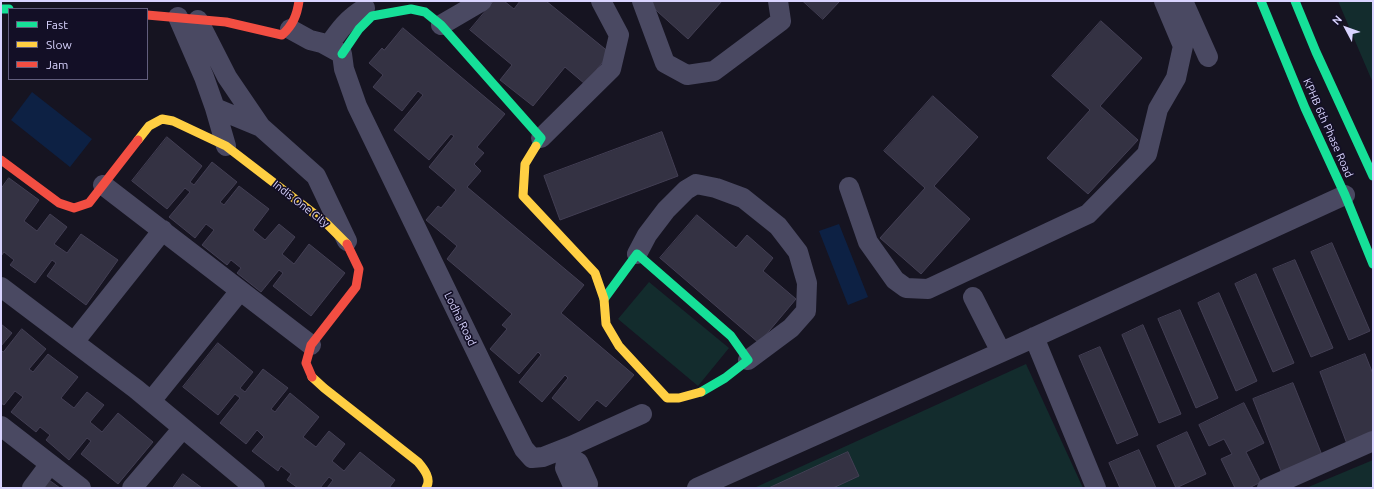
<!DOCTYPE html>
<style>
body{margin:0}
#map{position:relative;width:1374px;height:489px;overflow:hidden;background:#161421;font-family:Ubuntu,sans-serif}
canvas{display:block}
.frame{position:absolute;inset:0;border:2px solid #d9d4ff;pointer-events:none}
.legend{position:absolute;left:8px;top:8px;width:140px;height:72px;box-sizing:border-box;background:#130f26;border:1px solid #625e7d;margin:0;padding:5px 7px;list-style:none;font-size:12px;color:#d9d4ff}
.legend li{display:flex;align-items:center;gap:8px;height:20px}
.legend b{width:20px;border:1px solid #625e7d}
.north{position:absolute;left:1326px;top:8px;width:40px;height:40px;-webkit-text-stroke:3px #130f26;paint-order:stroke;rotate:311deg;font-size:11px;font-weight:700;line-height:16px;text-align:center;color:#d9d4ff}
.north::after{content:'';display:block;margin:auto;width:14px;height:18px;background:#d9d4ff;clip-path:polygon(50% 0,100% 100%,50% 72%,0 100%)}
</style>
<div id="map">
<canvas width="1374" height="489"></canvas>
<div class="frame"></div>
<ul class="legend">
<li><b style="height:5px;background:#16e098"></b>Fast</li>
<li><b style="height:5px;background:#ffcf43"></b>Slow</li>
<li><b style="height:5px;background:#f24e42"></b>Jam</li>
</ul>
<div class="north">N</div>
</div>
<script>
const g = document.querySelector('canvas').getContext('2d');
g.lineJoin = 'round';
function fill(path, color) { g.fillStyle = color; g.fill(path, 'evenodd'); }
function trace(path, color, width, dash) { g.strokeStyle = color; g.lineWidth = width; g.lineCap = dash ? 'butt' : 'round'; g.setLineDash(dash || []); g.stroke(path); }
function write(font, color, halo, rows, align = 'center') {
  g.font = font + ' Ubuntu,sans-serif'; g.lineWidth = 3.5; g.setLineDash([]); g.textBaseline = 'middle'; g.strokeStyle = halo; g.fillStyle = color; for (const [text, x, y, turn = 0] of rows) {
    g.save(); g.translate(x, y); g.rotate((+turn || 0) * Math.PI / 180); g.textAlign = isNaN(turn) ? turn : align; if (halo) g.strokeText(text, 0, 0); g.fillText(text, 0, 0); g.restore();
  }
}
fill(new Path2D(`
 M1338 1H1373V83Z
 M649 282 729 348 698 386 618 319Z
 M1026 364 1083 488H754Z
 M1373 460V488H1306Z`), '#132c2d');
fill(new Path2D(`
 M32 92 92 139 70 167 11 120Z
 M839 224 868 297 848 305 819 231Z`), '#0d2144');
const building = new Path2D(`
 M494 1H504L514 9 520 1H546L610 53 585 84 565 67 533 106 500 80 512 65 470 30Z
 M650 1H722L688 39 648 3Z
 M803 1H840L823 19Z
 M1101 21 1142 58 1100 106 1138 140 1088 194 1047 158 1090 110 1052 76Z
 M403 28 505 114 477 147 484 153 474 164 481 171 467 187 584 285 561 313 634 375 606 407 597 400 579 421 552 398 568 378 565 375 542 402 519 382 541 355 538 352 519 374 490 349 507 329 502 325 512 314 447 259 457 246 426 220 438 206 441 208 456 190 429 167 454 136 451 134 429 160 394 130 423 95 418 91 402 111 373 87 383 75 369 63 382 48 384 50Z
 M933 96 978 137 934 186 970 219 921 274 880 238 925 188 884 151Z
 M662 132 678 176 560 220 544 176Z
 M167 137 202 166 190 182 194 185 212 162 237 182 220 202 224 205 239 186 269 209 253 230 265 240 279 224 295 237 282 254 294 264 309 244 345 273 311 316 273 286 283 273 279 270 261 292 237 273 241 268 231 260 227 265 202 245 214 230 206 224 195 238 169 217 190 192 185 188 167 209 132 181Z
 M9 178 39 200 24 221 37 231 50 214 67 227 54 244 67 253 81 234 118 260 86 305 47 276 56 263 52 260 35 283 10 265 14 260 4 252 1 256V189Z
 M697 215 736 248 747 235 773 258 763 271 796 299 759 343 660 258Z
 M1332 243 1370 331 1349 340 1311 252Z
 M1295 260 1333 348 1311 357 1273 269Z
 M1256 274 1294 363 1273 372 1235 284Z
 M1219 293 1257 381 1236 391 1198 303Z
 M1180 310 1218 398 1196 408 1158 319Z
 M1 324 12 333 1 346Z
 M1143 325 1181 414 1159 423 1122 335Z
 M22 329 46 349 29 369 33 372 48 354 78 377 61 398 74 408 87 392 104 405 90 422 102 432 118 413 153 442 118 484 81 454 91 441 87 438 69 460 46 440 50 435 40 427 36 432 11 412 23 397 15 391 4 405 1 403V350L3 352Z
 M218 343 253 372 240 388 245 392 263 369 288 388 271 409 275 412 290 393 319 417 303 437 316 447 329 431 345 444 332 461 344 471 360 452 395 480 389 488H327L333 480 329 477 320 488H298L287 480 291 474 281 466 278 471 252 451 264 437 257 430 246 444 220 423 240 398 235 394 218 415 183 387Z
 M1100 347 1138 435 1117 444 1079 356Z
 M1365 354 1373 374V434L1347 444 1320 372Z
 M1293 383 1322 455 1281 471 1253 399Z
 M1244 403 1264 443 1246 452 1261 482 1249 488H1235L1221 459 1232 454 1224 439 1209 446 1199 425Z
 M1187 432 1206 474 1176 488 1157 446Z
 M1139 450 1156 488H1120L1109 463Z
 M848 452 859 476 833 488H769Z
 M183 474 202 488H173Z
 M49 480 60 488H42Z`);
fill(building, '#343243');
trace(building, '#433f54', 1);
trace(new Path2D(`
 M642 1 665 63 687 75 714 71 781 21 778 1
 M1183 1 1208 57
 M178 17 204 77 215 108 226 146
 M198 20 227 77 261 127 316 176 347 241
 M441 25 482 1
 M290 29 310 40 322 43 342 54 344 69 357 106 502 405 524 449 532 458 543 457 571 446 642 414
 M328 46C340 29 347 19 365 8
 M215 108 261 127
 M541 138 611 69 619 35 601 1
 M103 185 311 345
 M849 187 868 242 895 280 906 288 928 289 1088 214 1147 154 1158 109 1176 78 1183 46 1164 1
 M637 254 647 235 666 210 686 190 696 184 716 188 743 198 778 226 798 252 807 283 806 311 791 328 748 360
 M1 287 136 389 255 488
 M973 297 1001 352
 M1034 337 1096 488
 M74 342 163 230
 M151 401 240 291
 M1 426 81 488
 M564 449 567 457 565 468 574 488
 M567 457 578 462 588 484 587 488
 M32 488 50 464
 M132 488 183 428
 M697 488 1024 342 1345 195
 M1267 488 1373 441`), '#4a4962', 20);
trace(new Path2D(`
 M1261 1 1305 108 1345 195 1373 264
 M1295 1 1316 52 1373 176
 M1 9H9
 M342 54 359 29 372 16 411 9 425 12 441 25 541 138 536 146
 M604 299 637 254 731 336 748 360 725 378 701 392`), '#16e098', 9);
trace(new Path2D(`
 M138 140 149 126 162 119 173 121 226 146 325 222 347 244
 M536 146 525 164 523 196 595 273 604 299 606 324 619 346 667 398H679L701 392
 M312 377 324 388 418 462C424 469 432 479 426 488`), '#ffcf43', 9);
trace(new Path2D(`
 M147 15 226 22 282 35C293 25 297 15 299 1
 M1 160 59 203 74 208 89 203 138 140
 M312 377 306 363 311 345 356 287 359 269 347 244`), '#f24e42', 9);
write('11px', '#d9d4ff', '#130f26', [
 ["KPHB 6th Phase Road",1328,128,66],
 ["Indis One City",301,204,38],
 ["Lodha Road",460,319,64]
]);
</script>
